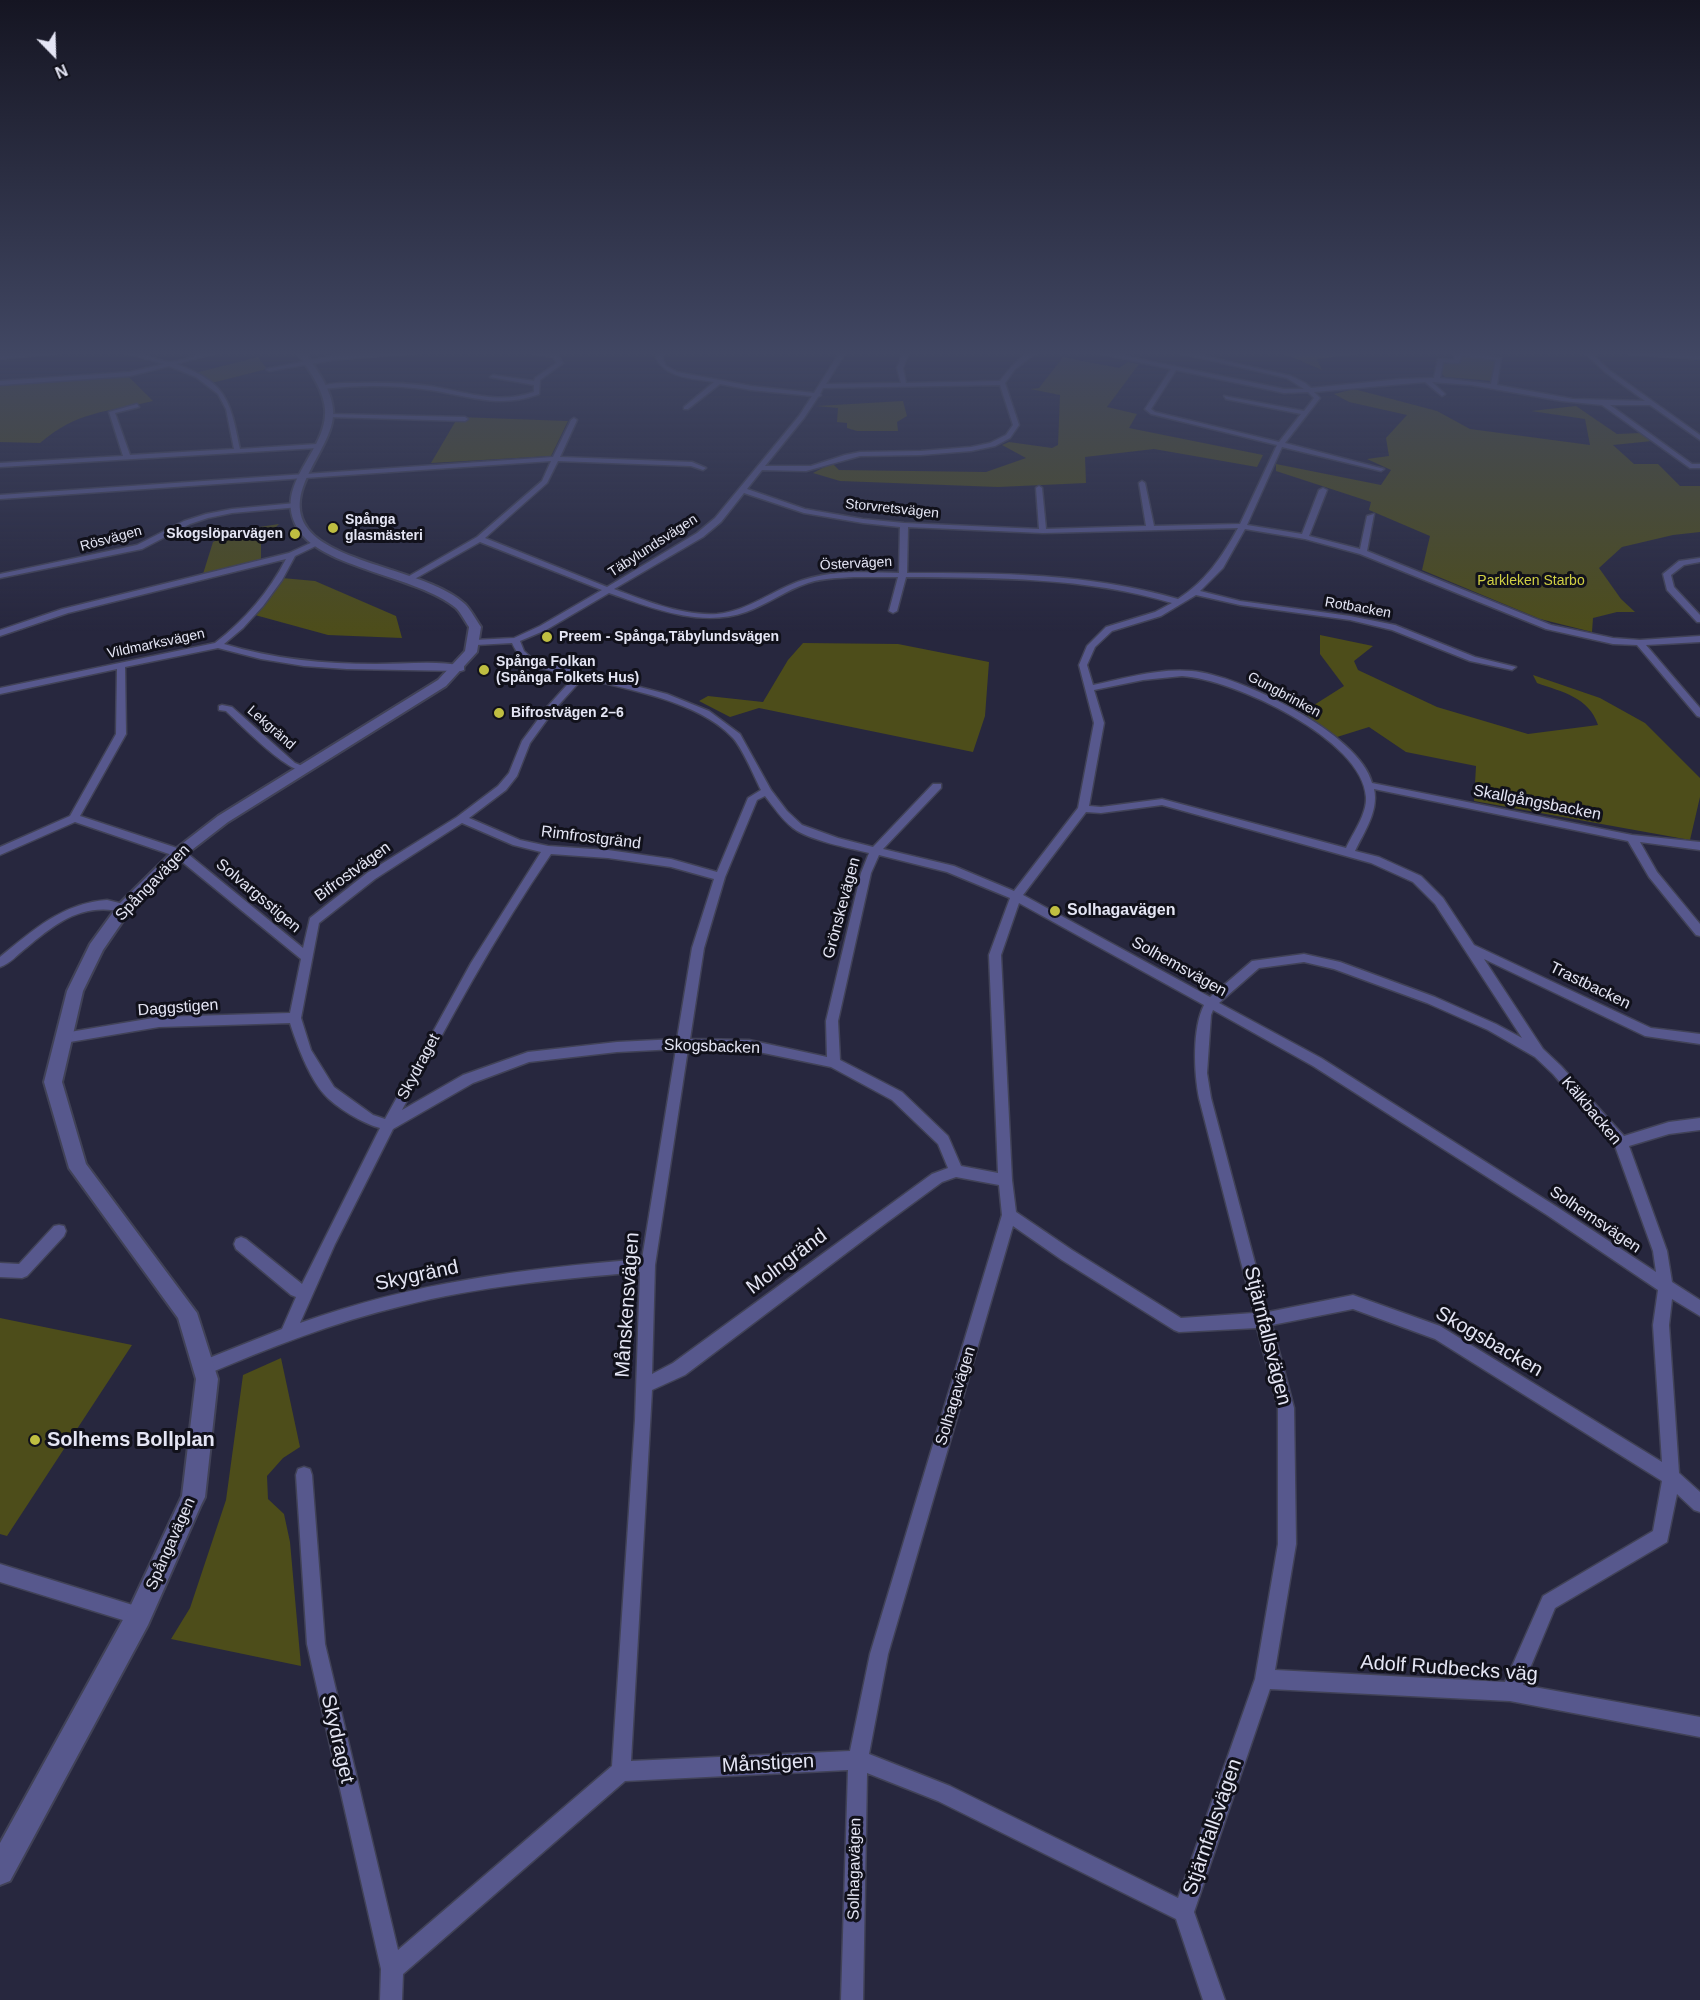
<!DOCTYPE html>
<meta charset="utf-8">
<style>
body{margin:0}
#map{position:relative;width:1700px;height:2000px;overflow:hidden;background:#27273e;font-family:Arial,sans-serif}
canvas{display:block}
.north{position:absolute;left:24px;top:24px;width:60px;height:60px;-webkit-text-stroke:4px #11111b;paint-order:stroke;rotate:157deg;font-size:16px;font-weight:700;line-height:24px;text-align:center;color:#e4e5f4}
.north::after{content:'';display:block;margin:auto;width:21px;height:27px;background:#e4e5f4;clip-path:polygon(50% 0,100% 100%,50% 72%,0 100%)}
</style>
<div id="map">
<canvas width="1700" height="2000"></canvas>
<div class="north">N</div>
</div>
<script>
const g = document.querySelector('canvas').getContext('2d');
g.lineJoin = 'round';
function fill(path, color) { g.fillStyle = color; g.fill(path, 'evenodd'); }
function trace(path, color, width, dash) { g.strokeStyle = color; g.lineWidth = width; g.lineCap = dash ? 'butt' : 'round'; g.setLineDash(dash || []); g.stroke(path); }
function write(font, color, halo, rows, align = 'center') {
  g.font = font + ' Arial,sans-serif'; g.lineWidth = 6; g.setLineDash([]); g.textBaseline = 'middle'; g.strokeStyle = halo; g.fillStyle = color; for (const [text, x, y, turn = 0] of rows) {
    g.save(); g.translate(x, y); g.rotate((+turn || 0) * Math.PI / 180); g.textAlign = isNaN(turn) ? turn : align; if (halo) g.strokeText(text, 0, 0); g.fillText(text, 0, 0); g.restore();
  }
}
fill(new Path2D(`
 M1280 352H1349L1359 354 1317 359 1322 370Z
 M1463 355 1496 359 1493 381 1445 377 1440 372 1443 364 1460 363Z
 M258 357 267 369 212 383 195 373Z
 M1063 357 1119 368 1128 362 1139 364 1107 407 1137 414 1129 428 1263 455 1257 467 1154 449 1085 457 1086 483 998 487 840 481 813 473 832 463 839 470 986 472 1026 458 1002 445 1009 442 1052 448 1058 445 1060 395 1030 389 1039 388Z
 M128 376 153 401C107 412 77 411 40 443L0 442V385Z
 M1354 389 1437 411 1470 429 1590 445 1585 419 1531 411 1576 406 1617 434 1641 433 1652 441 1613 445 1634 464H1658L1680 486H1700V532L1673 535 1622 547 1599 568 1621 599 1635 612H1617L1593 618 1592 632 1540 619 1422 570 1430 536 1369 510 1371 502 1276 471V464L1381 485 1391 470 1367 459 1389 456 1386 438 1407 415 1349 402 1334 394Z
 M903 401 907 416 897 422 898 431H857L847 428V423L837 422 838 408 816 406Z
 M458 417 568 421 551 456 431 463Z
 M279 524 261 542V560L203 574 213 542 234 531Z
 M282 578 315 581 396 616 402 638 328 635 255 615Z
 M1320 635 1373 646 1354 661 1358 670 1437 707 1528 734 1598 725C1589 697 1562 692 1537 683L1533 675 1600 698 1645 723 1700 778V797L1690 840 1474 801 1476 766 1406 752 1369 727 1337 737 1303 712 1344 686 1320 654Z
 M803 643 898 644 989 662 985 716 973 752 759 708 730 717 699 701 708 696 763 702 788 660Z
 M0 1318 132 1345 7 1536 0 1534Z
 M281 1358 300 1447 283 1458 267 1476 268 1499 284 1514 290 1542 301 1666 171 1639 190 1608 226 1500 243 1375Z`), '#4d4d1a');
const minor = new Path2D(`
 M42 352H66L0 359V355Z
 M124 352C141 352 159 362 171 362 187 361 202 352 218 352L176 364C226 383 230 398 240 449L317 444 320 446 317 448 0 467V463L123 456 109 412 137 404 139 407 115 413 130 455 234 449 226 409 218 394 196 377 169 366 130 376 0 385V381L130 372 164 364Z
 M396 352H424L333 360 269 371 266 369 333 356Z
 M528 352 557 355 563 363 540 380 539 394C499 409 470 396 430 390 395 385 358 385 323 389L320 387C330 382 345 383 356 383 381 382 406 383 430 386 466 392 498 405 534 392V385L490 377 493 375 534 381 535 378 557 363 553 357Z
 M659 352H665L662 358 666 366 677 372 751 386 814 393 840 352H846L826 384 901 383 897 368 903 352H909L903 368 906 383 1000 381C1009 370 1021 352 1037 352L1015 369 1005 383 1019 425 1010 438 995 446 971 451 921 455 860 456 806 471 762 470 747 489 805 509 863 519 904 523 1039 529 1036 488 1039 486 1042 488 1046 529 1146 526 1139 483 1142 481 1145 483 1154 526 1240 524 1277 445 1151 414 1145 409 1171 369 1094 352H1105L1284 389H1304L1287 378 1175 352H1186L1291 376 1305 383 1311 388 1401 379 1434 378 1438 359 1454 360 1456 352 1501 358 1497 385 1573 399 1645 401 1605 372 1584 352H1590L1609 370 1700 435V440L1650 405H1610L1692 464H1700V468H1690L1602 405 1562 401 1471 385 1432 382 1445 394 1442 396 1425 382 1314 392 1320 398 1285 443 1384 469 1381 471 1282 447 1247 525 1302 534 1319 490 1323 488 1327 490 1309 536 1360 549 1367 516 1374 514 1367 551 1551 625 1613 638 1640 640 1700 636V642L1646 645 1700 708V717L1697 716 1637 645 1613 644 1546 629 1360 554 1305 539 1245 529 1223 568 1200 591 1240 601 1350 616 1395 625 1475 657 1516 667 1512 670 1470 661 1392 630 1350 620 1240 605 1196 595 1161 616 1112 631 1095 647 1087 665 1093 685C1125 678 1159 668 1192 671 1239 675 1360 734 1372 783L1632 835 1700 842V850L1640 842 1657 872 1700 924V936L1696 935 1649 877 1628 841 1374 789C1379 811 1364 832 1355 851L1379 857 1421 876 1443 898 1474 945 1651 1028 1700 1034V1044L1645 1036 1484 959 1543 1049 1561 1066 1624 1136 1669 1122 1700 1118V1130L1669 1134 1629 1146 1667 1251 1672 1282 1700 1300V1316L1672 1299 1669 1325 1679 1473 1700 1492V1512L1694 1510 1677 1494 1667 1542 1555 1608 1523 1685 1700 1717V1737L1510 1701 1270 1689 1194 1912 1225 2000H1203L1176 1919 938 1801 867 1773 863 2000H841L848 1770 625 1781 403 1974 402 2000H380L381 1969 307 1644 296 1475 298 1469 304 1467 310 1469 312 1475 325 1644 398 1950 612 1766 635 1420 640 1272C560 1279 480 1286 402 1306 334 1322 269 1348 205 1375L199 1372 197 1367 199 1362 282 1329 296 1297 291 1295 236 1249 234 1244 236 1239 241 1237 246 1239 302 1284 380 1128C364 1124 335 1107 324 1094 309 1077 297 1045 290 1023L159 1027 64 1043 60 1041 58 1038 60 1035 64 1033 159 1017 290 1013 301 959 175 856 75 822 0 855V847L70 816 116 734 117 669 0 694V688L215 643C245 620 269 592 286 559L68 613 0 636V630L62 609 289 553 317 540H320V544L295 556 282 580 263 606 243 628 224 644C274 659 324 664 376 664 405 664 436 660 464 666V670L461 671 347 669 304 666 261 659 218 648 125 667 126 734 80 816 183 850 303 948 310 918 367 873 457 817 498 786 509 773 522 741 548 706 575 676C550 670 523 669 512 643L476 645 473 644V640L514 638 540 626 602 590 480 542 411 581 404 579 477 537 542 481 551 461 0 499V495L553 457 571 420 574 418 577 420 560 457 692 462 706 468 703 470 691 466 558 461 547 483 485 538 607 587 697 533 715 518 799 416 812 396 751 390 720 384 688 409H684V407L714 382C693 378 667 379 656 358ZM1461 355 1496 360 1491 384 1440 378 1443 362 1459 363ZM1176 370 1284 393 1308 392 1314 398 1304 411 1224 396 1226 399 1301 414 1279 442 1155 412 1151 409ZM1000 385 1013 425 1006 435 990 443 971 447 921 451 860 452 845 455 811 466H765L804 418 818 397 821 395 820 394 823 388ZM744 493 804 513 863 523 900 527 899 573C867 572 833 570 803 580 774 589 749 611 717 614 682 616 647 601 614 589L703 537 721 522ZM908 527 1043 533 1238 528C1222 557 1206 581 1178 599 1089 573 999 573 907 573ZM854 577H898L889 611 893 613 897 611 906 577C996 578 1085 577 1172 603L1155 612 1106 627 1087 646 1079 665 1094 723 1078 808 1014 891 954 866 883 849 941 788V784H933L873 847 838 838 802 825 787 811 771 790 740 734 709 711 667 694 534 660 524 651 520 641 546 630 609 593C652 608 700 628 746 612 768 604 786 590 808 583 823 578 838 578 854 577ZM1182 676C1233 679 1363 739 1366 797 1367 814 1353 833 1346 848L1162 799 1101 807 1089 806 1104 723 1094 690 1143 680ZM583 678C629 690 698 701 732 737 742 747 754 776 761 790L748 798 717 872 671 859 608 850 548 846 520 840 469 818 506 790 517 776 530 743 554 710ZM765 796C774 807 781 819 793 828 808 840 849 848 869 853L861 873 826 1021 827 1057 749 1040 690 1039 704 948 725 877 757 800ZM1162 805 1371 863 1413 882 1435 904 1522 1038 1496 1024 1435 997 1340 962 1304 954 1252 961 1210 997 1023 895 1086 812 1101 813ZM462 823 513 845 541 852 471 963 385 1119 373 1115 334 1087 311 1050 301 1018 319 923 375 879ZM551 854 608 858 671 867 714 879 692 948 677 1039 617 1042 528 1052 463 1075 402 1110C448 1022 495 936 551 854ZM879 855 947 872 1010 898 989 955 998 1173 961 1166 948 1136 902 1092 840 1060 838 1021 871 873ZM1019 903 1204 1005C1192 1029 1194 1072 1199 1098L1254 1313 1181 1318 1072 1250 1016 1212 1012 1180 1001 955ZM1304 962 1334 969 1427 1003 1488 1030 1535 1057 1553 1074 1615 1146 1653 1251 1656 1272 1557 1207 1321 1058 1219 1003 1259 968ZM1213 1010 1313 1066 1547 1215 1658 1290 1653 1325 1662 1462 1440 1326 1353 1295 1268 1312 1211 1098 1207 1073 1211 1015ZM676 1049 642 1259C522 1269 414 1282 300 1323L335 1244 393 1129 473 1083 529 1062 617 1052ZM688 1049 749 1050 831 1067 892 1100 938 1144 948 1168 932 1174 673 1363 652 1374 655 1265ZM956 1177 999 1185 1002 1215 870 1654 850 1751 631 1761 652 1390 685 1375 886 1223 942 1182ZM1013 1226 1062 1260 1174 1330 1179 1332 1257 1328 1278 1408V1544L1255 1679 1178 1898 950 1786 869 1754 888 1654ZM1353 1309 1435 1339 1662 1481 1653 1531 1543 1596 1505 1682 1275 1670 1296 1544 1294 1408 1272 1325Z
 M1627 352 1700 355V359L1630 354Z
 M330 414 465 417 468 419 465 421 328 417V415Z
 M296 503H299V507L232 513 208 518 190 524 142 549 0 578V574L137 545 184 521 206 514 232 509Z
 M1700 558V562L1684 565 1671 575 1674 587 1700 615V622H1697L1667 590 1663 574 1679 561Z
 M222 705 232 707 295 763 305 767V771C288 773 241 725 226 711L219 710V706Z
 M107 900 128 905 130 908 124 912C83 902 57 922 26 948 18 954 10 964 0 967V957C33 930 63 903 107 900Z
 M59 1225 64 1226 66 1231 64 1236 27 1276 22 1278 0 1277V1263L19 1264 54 1226Z
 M0 1564 139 1607 145 1610 148 1616 145 1622 139 1625 0 1582Z`);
const tertiary = new Path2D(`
 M297 352H305C316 369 331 388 333 409 337 447 279 490 308 529 335 564 429 571 465 604 471 610 476 620 481 627L477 652 446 686 228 822 184 856 129 912 103 950 83 991 62 1082 86 1164 197 1313 218 1379 205 1497 201 1505 148 1625 10 1881 0 1885V1843L130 1607 182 1496 196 1379 178 1318 69 1168 44 1082 67 991 90 944 119 904 174 850 218 816 438 680 465 651 469 627C465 621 461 613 456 608 418 576 321 568 298 529 271 484 328 452 325 409 323 388 308 369 297 352Z`);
trace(minor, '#414257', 3);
trace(tertiary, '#414257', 4);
fill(minor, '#57588d');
fill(tertiary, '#57588d');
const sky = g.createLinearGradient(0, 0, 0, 632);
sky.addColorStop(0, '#151522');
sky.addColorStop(0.56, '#414763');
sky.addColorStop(1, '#41476300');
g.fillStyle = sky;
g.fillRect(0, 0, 1700, 632);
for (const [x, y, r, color] of [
 [333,528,6,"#bfbe41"],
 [295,534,6,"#bfbe41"],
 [547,637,6,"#bfbe41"],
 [484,670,6,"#bfbe41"],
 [499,713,6,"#bfbe41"],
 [1055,911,6,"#bfbe41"],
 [35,1440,6,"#bfbe41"]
]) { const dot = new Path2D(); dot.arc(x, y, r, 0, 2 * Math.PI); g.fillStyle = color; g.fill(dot); trace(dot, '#11111b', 2); }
write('14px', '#e4e5f4', '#11111b', [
 ["Storvretsvägen",892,509,6],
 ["Rösvägen",111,539,-15],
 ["Täbylundsvägen",653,546,-33],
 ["Östervägen",856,564,-3],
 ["Rotbacken",1358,608,10],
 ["Vildmarksvägen",156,644,-12],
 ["Gungbrinken",1284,695,28],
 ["Lekgränd",271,728,41]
]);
write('bold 14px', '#e4e5f4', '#11111b', [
 ["Spånga",345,520],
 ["glasmästeri",345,536],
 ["Skogslöparvägen",283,534,"right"],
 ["Preem - Spånga,Täbylundsvägen",559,637],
 ["Spånga Folkan",496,662],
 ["(Spånga Folkets Hus)",496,678],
 ["Bifrostvägen 2–6",511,713]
], 'left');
write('14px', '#d2d143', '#11111b', [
 ["Parkleken Starbo",1531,581]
]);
write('16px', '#e4e5f4', '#11111b', [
 ["Skallgångsbacken",1537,803,11],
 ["Rimfrostgränd",591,838,7],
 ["Bifrostvägen",353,872,-36],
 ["Spångavägen",153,883,-46],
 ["Solvargsstigen",258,896,40],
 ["Grönskevägen",842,908,-75],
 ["Solhemsvägen",1179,967,29],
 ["Trastbacken",1590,986,26],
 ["Daggstigen",178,1008,-4],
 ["Skogsbacken",712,1047,2],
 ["Skydraget",419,1067,-62],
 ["Kälkbacken",1591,1111,50],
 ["Solhemsvägen",1595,1220,34],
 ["Solhagavägen",956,1396,-73],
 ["Spångavägen",171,1544,-66],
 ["Solhagavägen",855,1869,-89]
]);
write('bold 16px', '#e4e5f4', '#11111b', [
 ["Solhagavägen",1067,911]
], 'left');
write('20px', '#e4e5f4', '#11111b', [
 ["Molngränd",787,1262,-37],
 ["Skygränd",417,1276,-12],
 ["Månskensvägen",628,1305,-86],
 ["Stjärnfallsvägen",1267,1336,76],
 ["Skogsbacken",1489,1342,30],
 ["Adolf Rudbecks väg",1449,1669,4],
 ["Skydraget",337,1739,77],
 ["Månstigen",768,1764,-3],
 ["Stjärnfallsvägen",1213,1827,-71]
]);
write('bold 20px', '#e4e5f4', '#11111b', [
 ["Solhems Bollplan",47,1440]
], 'left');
</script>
